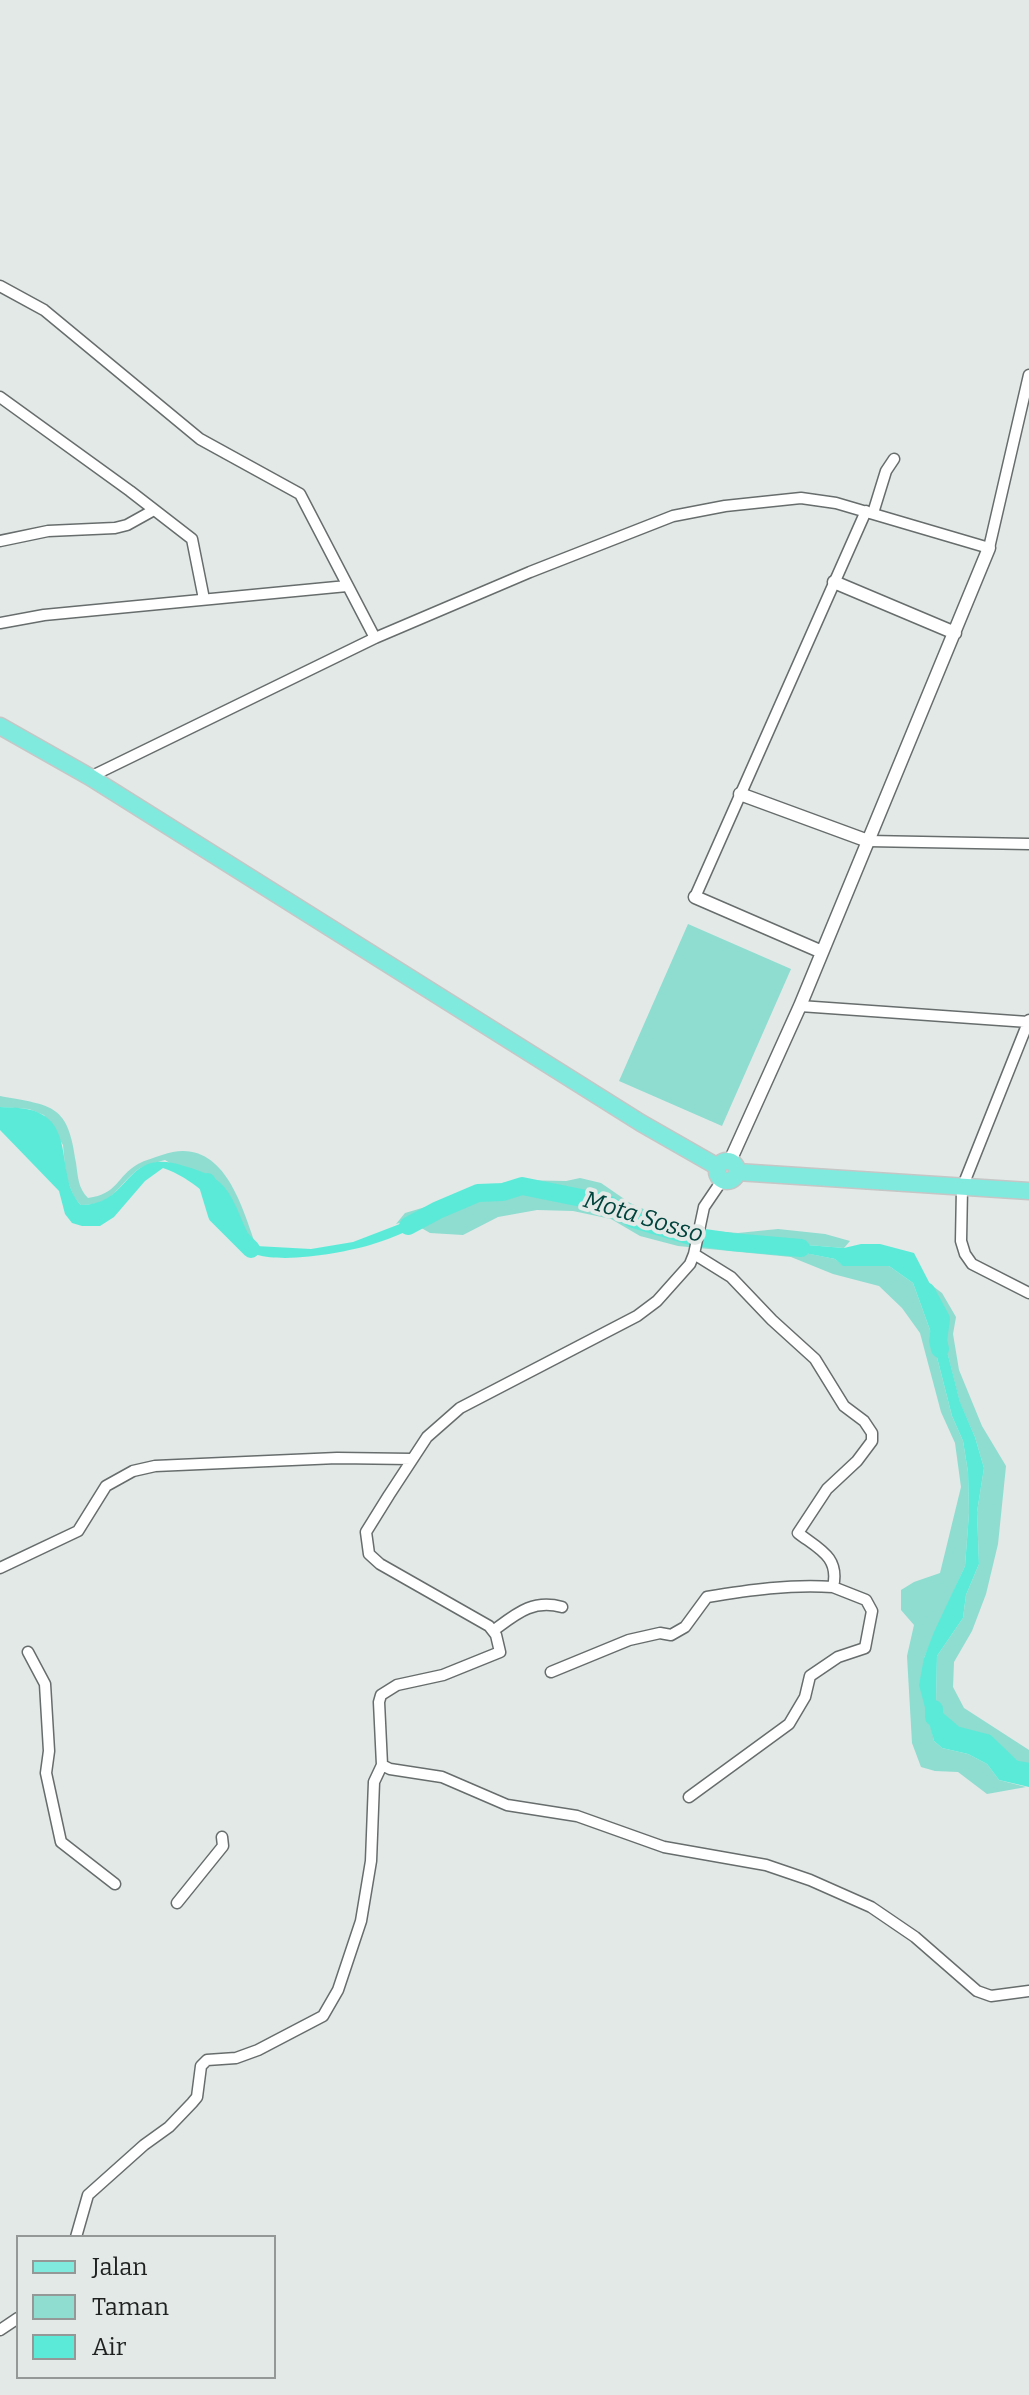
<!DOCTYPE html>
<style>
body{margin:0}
#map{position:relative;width:1029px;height:2395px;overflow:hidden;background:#e2e9e7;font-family:Bitter,serif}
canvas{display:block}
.legend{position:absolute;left:16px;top:2235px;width:260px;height:144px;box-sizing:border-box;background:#e2e9e7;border:2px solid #949998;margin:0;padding:10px 14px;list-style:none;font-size:24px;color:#1f2221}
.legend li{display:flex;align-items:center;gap:16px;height:40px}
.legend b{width:40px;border:2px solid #949998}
</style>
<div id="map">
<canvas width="1029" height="2395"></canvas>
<ul class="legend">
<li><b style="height:10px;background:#80eadf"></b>Jalan</li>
<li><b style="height:22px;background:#8fdcd0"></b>Taman</li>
<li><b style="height:22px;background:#5cead8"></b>Air</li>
</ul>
</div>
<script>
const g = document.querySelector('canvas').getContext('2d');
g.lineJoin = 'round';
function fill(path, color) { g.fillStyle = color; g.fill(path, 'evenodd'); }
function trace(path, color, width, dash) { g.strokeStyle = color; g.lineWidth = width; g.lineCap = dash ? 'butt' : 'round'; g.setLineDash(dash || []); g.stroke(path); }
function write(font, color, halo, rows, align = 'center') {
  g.font = font + ' Bitter,serif'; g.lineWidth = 8; g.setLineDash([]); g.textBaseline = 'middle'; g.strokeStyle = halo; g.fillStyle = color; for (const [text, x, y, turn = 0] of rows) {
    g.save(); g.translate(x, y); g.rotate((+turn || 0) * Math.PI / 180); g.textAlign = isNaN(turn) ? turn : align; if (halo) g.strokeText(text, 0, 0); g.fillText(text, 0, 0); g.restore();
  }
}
fill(new Path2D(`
 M688 924 791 969 722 1126 619 1081Z
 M0 1096C54 1106 68 1104 76 1163 78 1177 78 1188 88 1198 118 1194 116 1177 138 1164 145 1160 154 1158 162 1155 222 1134 241 1203 256 1246L247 1235 233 1202 165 1160C155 1163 142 1165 135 1172 114 1190 112 1205 81 1205L74 1197 66 1176 63 1145 44 1115 29 1109 0 1107Z
 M580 1178 601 1183 630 1203 689 1229 738 1233 778 1229 825 1234 850 1241 844 1248 783 1243 776 1247 835 1259 844 1266H889L913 1283 930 1330 952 1416 963 1441 968 1472 969 1513 965 1566 924 1658 929 1717 934 1741 942 1748 968 1754 987 1764 999 1780 1026 1787 987 1794 958 1772 935 1771 921 1767 912 1743 907 1656 914 1625 901 1610V1590L914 1582 940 1573 961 1487 955 1443 941 1412 920 1333 902 1308 879 1286 833 1274 791 1257 678 1246 640 1236 611 1219 573 1211 537 1210 498 1217 463 1235 430 1233 418 1226 440 1215 418 1217 396 1224 405 1213 456 1198 472 1190 515 1180 566 1181Z
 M930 1284 942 1293 956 1317 953 1334 959 1370 982 1426 1006 1466 998 1544 986 1594 972 1631 954 1662 953 1687 964 1708 1029 1750V1767L1013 1763 997 1748 969 1744 949 1735 936 1705 937 1656 963 1618 966 1595 979 1564 977 1512 984 1468 975 1437 960 1403Z`), '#8fdcd0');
fill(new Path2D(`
 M0 1107C14 1108 31 1107 43 1115 73 1133 57 1180 81 1205 133 1205 123 1146 184 1166 195 1169 208 1173 218 1181 237 1196 241 1227 256 1246L311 1249 353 1242 418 1217 443 1213C420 1225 395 1238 370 1245 343 1253 257 1270 239 1244 236 1239 235 1233 232 1227 217 1201 192 1178 163 1168L145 1181 114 1217 100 1226H82L72 1223 65 1214 59 1191 0 1130Z
 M783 1243 844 1248 861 1244H880L914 1253 930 1284 960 1402 975 1437 984 1468 977 1512 979 1564 966 1595 963 1618 937 1656 936 1705 950 1735 969 1744 997 1748 1013 1763 1029 1767V1787L999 1780 987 1764 968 1754 942 1748 934 1741 919 1685 924 1658 934 1632 965 1566 969 1513 968 1472 963 1441 952 1416 930 1330 913 1283 889 1266H843L835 1259 774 1247Z`), '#5cead8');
trace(new Path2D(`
 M207 1182 217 1215 251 1249
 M408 1226 438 1210 478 1193 503 1192 522 1186 606 1203 633 1219 690 1236 732 1242 801 1248
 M926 1291 941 1319 938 1341 940 1349
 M934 1709V1717L955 1735 986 1743 1013 1769 1029 1772`), '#5cead8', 18);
const minor = new Path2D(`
 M0 286 44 310 200 439 300 494 375 638
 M0 397 130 491 192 539 204 599
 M873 513 886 471 894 459
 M0 541 48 531 115 528 127 525 154 510
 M0 623 44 615 347 586
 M90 777 375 638 530 572 673 516 725 506 801 498 836 503 989 548 1029 375
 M868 841 1029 844
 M695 897 866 511
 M800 1006 1028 1022
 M1029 1020 962 1188 961 1241 965 1254 972 1264 1029 1293
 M0 1568 78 1531 106 1486 133 1471 155 1466 337 1458 412 1459
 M493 1631C516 1614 532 1599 562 1607
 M28 1652 45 1684 49 1751 46 1773 61 1842 115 1884
 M551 1672 629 1640 660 1633 671 1635 685 1627 707 1597C749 1590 791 1584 833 1587
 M382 1765 390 1769 442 1777 507 1805 577 1816 664 1847 766 1865 810 1880 871 1907 915 1937 977 1991 991 1996 1029 1991
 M689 1797 789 1724 805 1697 810 1676 838 1657 865 1648 872 1611 866 1600 833 1587C840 1557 819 1549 798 1533L827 1489 857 1461 872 1441V1433L864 1421 844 1406 815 1359 772 1320 731 1277 694 1254
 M177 1903 223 1846 222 1837
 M76 2237 88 2195 144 2145 169 2127 192 2103 197 2097 201 2066 207 2060 236 2058 258 2050 323 2016 338 1990 361 1921 371 1861 374 1782 382 1765 379 1702 381 1695 397 1685 443 1675 500 1652 496 1635 489 1626 380 1564 369 1554 366 1532 389 1495 427 1437 460 1408 637 1316 657 1301 690 1264 694 1254 704 1207 723 1179
 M0 2330 18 2318`);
const tertiary = new Path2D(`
 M834 582 955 633
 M740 794 868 841
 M695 897 822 952
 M730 1161 800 1006 989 548`);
const primary = new Path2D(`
 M0 726 90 777 641 1123 718 1167
 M717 1171a10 10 0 1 1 20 0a10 10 0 1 1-20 0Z
 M737 1172 1029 1191`);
trace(minor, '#676d6c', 13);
trace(tertiary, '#676d6c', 15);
trace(primary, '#c5c6c5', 19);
trace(minor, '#fff', 10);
trace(tertiary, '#fff', 12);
trace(primary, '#80eadf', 16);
write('italic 24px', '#00443d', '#e2e9e7', [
 ["Mota Sosso",643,1218,17]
]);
</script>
